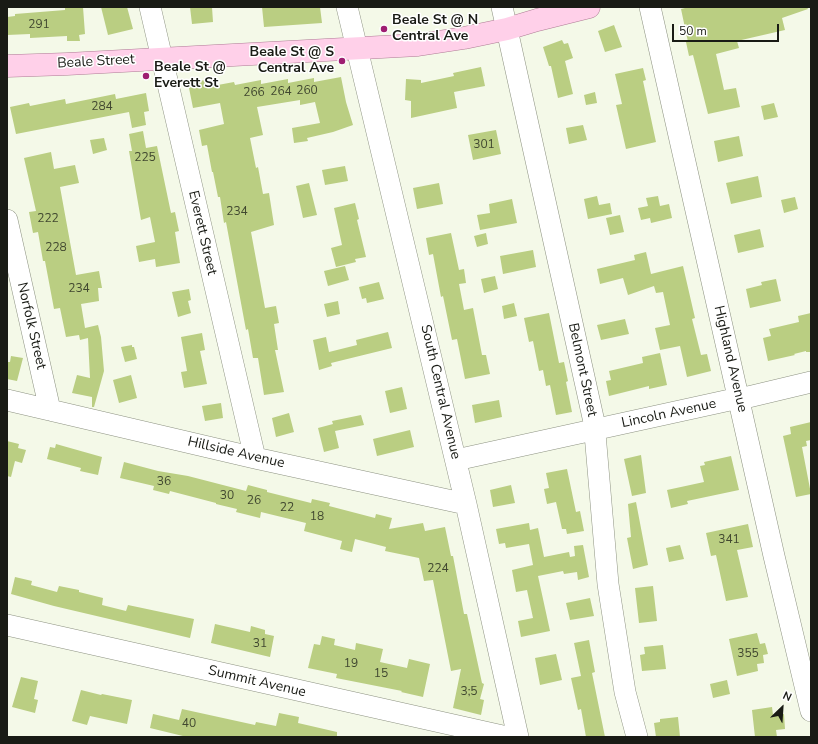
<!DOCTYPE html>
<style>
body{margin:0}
#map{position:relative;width:818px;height:744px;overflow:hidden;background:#f4f9e8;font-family:"Nunito Sans",sans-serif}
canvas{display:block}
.frame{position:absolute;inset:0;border:8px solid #191b15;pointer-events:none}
.north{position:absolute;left:762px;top:688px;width:40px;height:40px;-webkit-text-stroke:3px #fff;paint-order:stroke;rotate:25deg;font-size:11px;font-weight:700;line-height:16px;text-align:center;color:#191b15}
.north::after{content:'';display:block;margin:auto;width:14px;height:18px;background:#191b15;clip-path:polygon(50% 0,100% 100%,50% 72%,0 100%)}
.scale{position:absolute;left:672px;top:24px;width:107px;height:18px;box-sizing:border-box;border:2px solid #191b15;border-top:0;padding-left:5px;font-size:12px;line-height:14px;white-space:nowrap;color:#191b15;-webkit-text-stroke:3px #fff;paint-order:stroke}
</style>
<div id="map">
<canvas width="818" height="744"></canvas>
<div class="frame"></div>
<div class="north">N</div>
<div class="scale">50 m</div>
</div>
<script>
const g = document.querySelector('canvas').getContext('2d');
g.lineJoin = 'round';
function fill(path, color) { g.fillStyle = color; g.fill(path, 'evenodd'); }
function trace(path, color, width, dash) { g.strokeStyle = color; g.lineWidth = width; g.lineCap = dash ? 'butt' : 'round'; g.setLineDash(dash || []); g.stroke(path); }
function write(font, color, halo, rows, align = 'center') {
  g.font = font + ' "Nunito Sans",sans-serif'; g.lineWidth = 3; g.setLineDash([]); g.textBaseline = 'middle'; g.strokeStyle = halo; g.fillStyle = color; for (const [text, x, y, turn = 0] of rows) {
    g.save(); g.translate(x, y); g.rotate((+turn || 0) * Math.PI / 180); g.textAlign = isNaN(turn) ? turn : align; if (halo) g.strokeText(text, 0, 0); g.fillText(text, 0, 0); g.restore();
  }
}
fill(new Path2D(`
 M65 7H83L85 34 79 35 80 41H67V36L30 38V34L7 35V17L15 16V14L65 10Z
 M101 7H127L133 29 108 35Z
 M190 7H212L213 22 192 24Z
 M262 7H320L322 23 264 27Z
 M689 7H807L808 9 782 18 785 30 737 41 739 48 716 54 724 90 736 88 740 107 708 114 693 55 689 56 686 42H688L681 9Z
 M614 25 622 47 605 52 598 31Z
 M562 40 564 44 568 43 573 58 565 61 573 94 558 98 551 66H549L543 47Z
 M481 67 485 86 454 92 457 108 411 118V101L405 100 406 79 421 80V83L454 76 453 73Z
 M643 68 646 80 643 81 656 142 626 149 616 105 622 104 615 74Z
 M341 77 346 102 353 125 333 132 307 138 308 141 294 143 292 128 320 123 315 102 300 105V100L257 107 263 135 250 138 256 168 258 167 263 194 269 193 274 225 251 232 265 308 276 306 279 323 274 324 278 350H275L284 392 264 395 258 358H253L248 329 246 330 226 222 224 223 220 197H218L213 172H212L207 145 202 146 199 130 224 124 220 103 193 108 188 83 205 80 207 87 234 82 235 85 261 80V84L288 79V83L314 78V82Z
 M595 92 597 103 586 105 584 95Z
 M146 93 149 111 144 112 146 125 132 128 129 112 16 134 10 107 29 103 30 106 65 99 66 104 115 94 116 99Z
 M774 103 778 117 764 120 761 106Z
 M583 125 587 140 569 144 566 128Z
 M496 130 501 154 473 160 468 135Z
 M143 131 146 148 157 146 171 213 175 212 179 231 175 232 180 263 156 267 155 259 139 262 136 246 155 242 150 217 141 220 129 151H132L129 134Z
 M739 136 743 156 718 162 714 141Z
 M104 138 107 150 93 154 90 140Z
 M51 152 54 169 75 165 79 183 60 187 76 275 99 271 102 288H98L99 301 81 304 85 328 98 325 101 337 104 371 94 407H92V397L72 393 77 375 90 378 88 338 80 340 79 335 66 337 60 308 54 309 45 261H43L38 232 33 233 29 212 36 211 24 158Z
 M345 166 348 181 325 185 322 170Z
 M758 176 762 197 731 204 726 183Z
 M309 183 317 215 303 218 296 186Z
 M439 183 443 204 417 209 413 188Z
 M597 196 599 205 610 203 612 214 588 219 584 199Z
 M658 196 660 206 669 204 672 218 651 223 650 218 641 220 638 208 648 206 646 198Z
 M795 197 798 209 784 213 781 200Z
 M512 199 517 223 480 230 477 215 490 213 489 204Z
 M355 203 359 219 357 220 366 257 355 259 356 262 336 267 331 248 342 245 334 208Z
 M620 215 624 232 610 235 606 218Z
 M760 229 764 247 738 253 734 235Z
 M451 233 459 270 464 269 466 283 459 284 464 310 473 308 482 355H486L490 374 465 379 457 339 452 340 443 296 441 297 433 254 429 255 426 238Z
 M486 233 488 244 477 247 474 236Z
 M533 250 536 267 503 274 500 256Z
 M646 252 651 274 683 266 695 318 692 319 701 355 707 354 711 371 687 377 680 346 660 350 655 328 670 325 663 292 656 293 654 286 628 295 623 278 600 284 597 269 635 260 634 255Z
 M345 266 349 280 328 286 324 271Z
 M495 276 498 289 484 293 481 279Z
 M776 279 781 301 750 308 746 289 762 285 761 282Z
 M379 282 384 299 367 303 366 298 362 299 359 287Z
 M189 289 191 300 188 301 191 313 178 317 172 292Z
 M338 301 340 314 327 317 324 304Z
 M514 303 517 316 504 319 502 306Z
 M549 313 559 363 564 362 568 381 566 382 572 412 556 415 550 385 546 386 543 370 539 371 533 341 529 342 524 318Z
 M811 313V352H806V351L794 354 795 355 768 361 763 338 771 336 769 329 799 322 798 316Z
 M625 319 629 334 601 340 597 325Z
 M388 332 392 348 331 363 332 366 319 370 313 340 326 337 329 352 357 345 356 340Z
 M202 333 205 350 200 351 207 384 184 388 181 372 187 371 181 337Z
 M132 345V347H134L137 359 125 362 121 347Z
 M660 353 667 385 649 389V386L609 396 606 381 611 380 609 371 643 363 642 357Z
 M11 356 23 358 17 381 7 379V362H10Z
 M131 375 137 398 119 403 113 380Z
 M402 387 407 409 390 413 385 391Z
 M499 400 502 417 475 423 472 405Z
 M221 403 223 418 205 421 202 406Z
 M289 413 294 432 276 437 272 418Z
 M361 415 364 425 335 431 339 448 324 452 318 428 333 424 332 421Z
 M811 422V440L806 441 807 446 802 447 811 494 796 497 783 436 791 434 790 427Z
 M410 430 414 447 377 456 373 439Z
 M7 441 19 444 18 448 26 450 22 463 15 461 11 477 7 476Z
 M56 444 102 457 98 475 80 471 81 468 47 459 50 447 55 448Z
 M641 455 646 493 632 496 624 459Z
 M731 456 739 490 687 501 688 504 671 508 667 490 704 482 700 466 705 465 704 462Z
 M124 462 158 471 188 476 246 491 248 485 267 490V492L311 503 312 499 330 503 329 506 375 518 376 514 392 518 389 529 423 523 425 531 445 527 451 556H453L464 614H467L482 683 484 684 480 699 484 700 481 715 453 708 461 669 451 671 433 580 424 581 419 558 385 551 386 547 355 539 352 552 340 549 342 541 304 531 306 523 261 512 260 518 236 512 237 509 216 504V503L170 491 169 494 153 490 154 486 120 478Z
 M567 469 576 512 580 511 584 531 567 534 566 529H562L556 502 547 504 544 489 549 488 546 473Z
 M511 485 515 503 493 507 490 490Z
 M636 502 648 565 633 569 627 538 631 537 628 504Z
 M529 523 530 530 538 528 544 557 569 552 570 557 575 556 574 546 583 545 589 577 578 580 577 572 564 574 563 571 538 576 550 631 521 637 518 621 533 618 527 590 516 592 512 570 533 565 529 544 506 548 505 543 499 544 496 529Z
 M748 524 753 547 737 550 748 597 726 601 716 555 711 556 706 533Z
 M680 545 684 559 669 562 666 548Z
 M15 577 32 581 31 585 57 592 59 586 79 590V592L103 598 102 605 126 611 128 605 194 619 190 638 54 606 11 594Z
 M653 586 657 621 639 623 635 588Z
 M590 598 594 616 570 620 566 603Z
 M215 624 250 632 251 626 265 630V634L274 636 270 657 211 643Z
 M757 633 760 644 765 643 768 654 763 655 764 663 757 664 758 671 737 676 729 639Z
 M322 636 335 639 334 645 355 650 356 643 383 649 380 662 407 668 409 659 430 664 423 697 401 692 402 691 336 678 337 674 308 668 314 644 320 645Z
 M589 640 595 672 592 673 605 737H586L581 709 578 710 571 678 581 676 574 643Z
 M663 645 666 669 642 671 640 655 645 654 644 647Z
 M556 654 562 680 540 685 535 658Z
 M21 677 38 681 34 699 38 700 35 713 12 707Z
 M727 680 730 694 713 698 710 684Z
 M81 690 101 695 102 694 132 700 127 724 90 716 87 725 72 721Z
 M772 707 773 715 784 714 785 729 776 730 777 737H755L752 710Z
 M182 709 255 725 256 722 276 726 279 713 299 717 298 723 337 732V737H187L150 728 153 714 179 720Z
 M678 717 680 737H656L654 723 660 722V719Z`), '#bace82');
const minor = new Path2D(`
 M150 7 255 458
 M347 7 466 504 518 737
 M502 7 594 422 608 584 625 692 637 737
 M650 7 774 556 811 711
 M7 220 50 410
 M7 400 255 458 466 504
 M456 460 739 398H744L811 382
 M7 625 507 737`);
const major = new Path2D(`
 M7 66 67 64 418 45 464 38 507 29 537 20 589 7`);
trace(minor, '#8e9383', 22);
trace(major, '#ae7c95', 23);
trace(minor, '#fff', 21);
trace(major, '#ffd0e9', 22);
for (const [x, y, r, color] of [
 [384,29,4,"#9e1e71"],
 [342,61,4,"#9e1e71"],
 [146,76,4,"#9e1e71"]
]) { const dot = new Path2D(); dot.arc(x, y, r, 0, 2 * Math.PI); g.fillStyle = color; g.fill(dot); trace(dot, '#fff', 1.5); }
write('12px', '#414830', null, [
 ["291",39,25],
 ["260",307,91],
 ["264",281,92],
 ["266",254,93],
 ["284",102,107],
 ["301",484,145],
 ["225",145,158],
 ["234",237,212],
 ["222",48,219],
 ["228",56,248],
 ["234",79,289],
 ["36",164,482],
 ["30",227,496],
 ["26",254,501],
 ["22",287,508],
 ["18",317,517],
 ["341",729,540],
 ["224",438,569],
 ["31",260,644],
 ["355",748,654],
 ["19",351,664],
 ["15",381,674],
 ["3;5",469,692],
 ["40",189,724]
]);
write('bold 14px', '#191b15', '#fff', [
 ["Beale St @ N",392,21],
 ["Central Ave",392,37],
 ["Beale St @ S",334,53,"right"],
 ["Central Ave",334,69,"right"],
 ["Beale St @",154,68],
 ["Everett St",154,84]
], 'left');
write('14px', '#191b15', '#fff', [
 ["Beale Street",96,62,-3],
 ["Everett Street",202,233,77],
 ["Norfolk Street",31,326,77],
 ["Highland Avenue",730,359,77],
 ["Belmont Street",582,370,78],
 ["South Central Avenue",440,392,77],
 ["Lincoln Avenue",669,414,-12],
 ["Hillside Avenue",236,453,13],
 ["Summit Avenue",257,682,13]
]);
</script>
